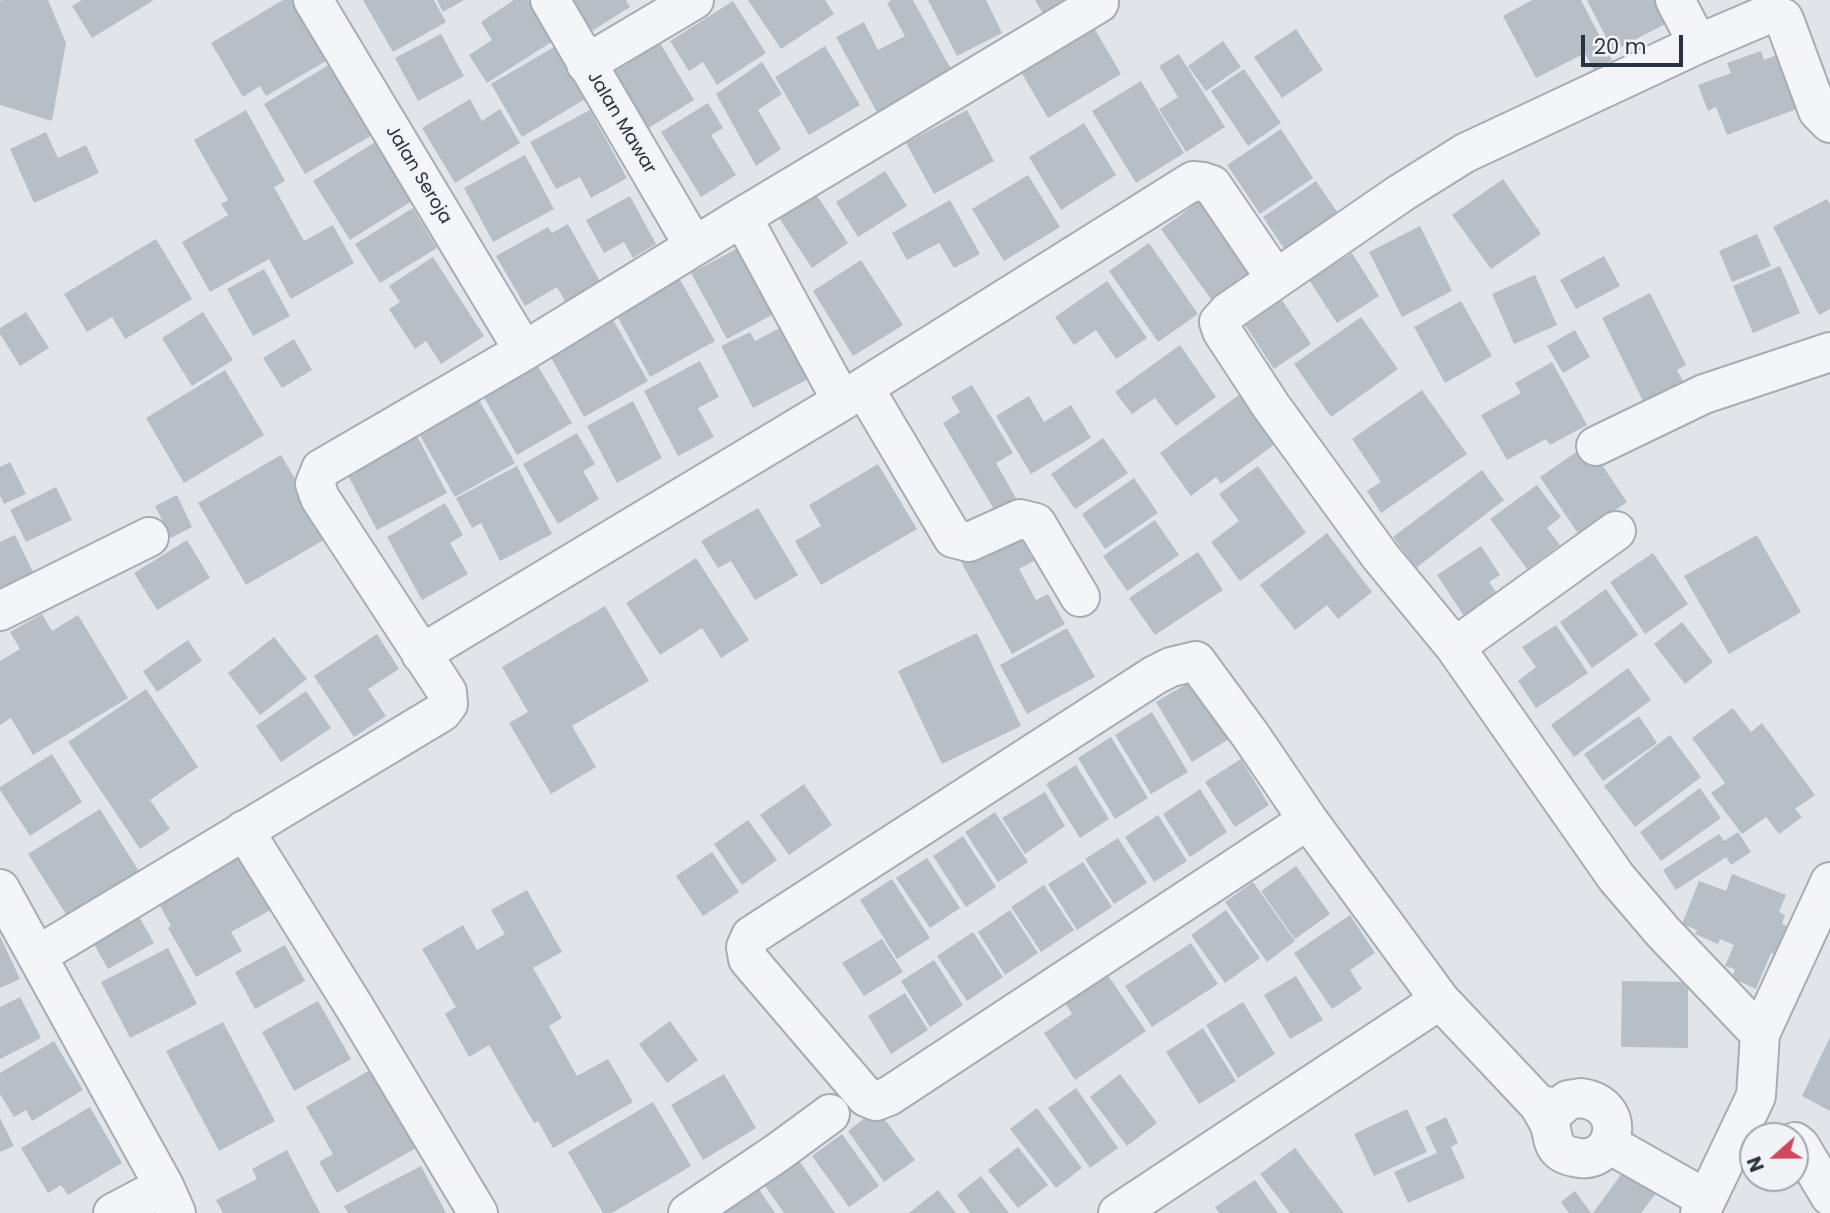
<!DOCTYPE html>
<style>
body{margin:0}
#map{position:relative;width:1830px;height:1213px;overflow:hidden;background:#e1e5ea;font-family:Poppins,sans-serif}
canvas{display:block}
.north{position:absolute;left:1739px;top:1122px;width:70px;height:70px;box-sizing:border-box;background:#f1f3f7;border:2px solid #a1a6ae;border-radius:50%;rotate:249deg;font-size:19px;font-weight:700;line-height:28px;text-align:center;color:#2a3341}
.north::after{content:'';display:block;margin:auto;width:24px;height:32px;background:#cc495e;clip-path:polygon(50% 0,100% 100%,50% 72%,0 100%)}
.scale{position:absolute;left:1581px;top:35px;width:102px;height:32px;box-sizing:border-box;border:4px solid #2a3341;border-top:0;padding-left:9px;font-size:21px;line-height:24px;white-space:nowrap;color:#2a3341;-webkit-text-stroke:5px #f1f3f7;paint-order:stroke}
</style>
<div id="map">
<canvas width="1830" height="1213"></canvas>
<div class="north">N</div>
<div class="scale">20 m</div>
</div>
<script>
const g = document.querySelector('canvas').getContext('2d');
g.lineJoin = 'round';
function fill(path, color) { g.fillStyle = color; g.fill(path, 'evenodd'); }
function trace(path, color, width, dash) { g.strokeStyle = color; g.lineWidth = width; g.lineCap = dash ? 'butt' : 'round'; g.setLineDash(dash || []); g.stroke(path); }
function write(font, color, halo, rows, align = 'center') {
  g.font = font + ' Poppins,sans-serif'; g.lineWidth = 5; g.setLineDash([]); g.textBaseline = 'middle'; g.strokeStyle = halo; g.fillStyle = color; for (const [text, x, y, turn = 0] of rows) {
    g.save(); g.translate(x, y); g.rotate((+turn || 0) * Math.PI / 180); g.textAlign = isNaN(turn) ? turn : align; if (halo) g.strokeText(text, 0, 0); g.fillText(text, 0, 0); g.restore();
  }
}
fill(new Path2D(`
 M3 0H48L66 43 52 121 0 105V1Z
 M82 0H154L92 38 72 6Z
 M283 0H299L333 57 266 96 260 86 243 97 211 43Z
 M363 0H434L446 22 393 52Z
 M437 0H464L443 12Z
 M514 0H528L553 41 487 83 469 55 492 40 481 22Z
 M573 0H626L630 7 592 31Z
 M748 0H825L834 14 781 49Z
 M892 0H913L953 73 878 114 836 37 864 22 878 50 905 36 887 3Z
 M928 0H986L1002 33 957 56Z
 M1035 0H1078L1046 19Z
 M1532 0H1581L1612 60 1594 70 1585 53 1536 78 1503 16Z
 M1587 0H1660L1671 21 1613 51Z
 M733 1 766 53 717 85 703 62 689 71 670 41Z
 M1094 28 1121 74 1048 118 1021 72Z
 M1296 29 1323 70 1282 98 1254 57Z
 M441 34 464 76 418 101 395 58Z
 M1223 41 1241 67 1206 91 1188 66Z
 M660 43 694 100 645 130 611 74Z
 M825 46 860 105 809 135 775 77Z
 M554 47 585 99 522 137 491 84Z
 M1761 51 1764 60 1782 53 1802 107 1727 135 1716 107 1708 111 1698 85 1731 73 1727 63Z
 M1179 54 1225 127 1186 152 1159 109 1178 97 1159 66Z
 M762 62 782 94 758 110 781 149 756 166 716 94Z
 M332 63 374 134 305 174 264 104Z
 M1244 69 1281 123 1248 146 1211 91Z
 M1141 81 1184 153 1136 183 1092 111Z
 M470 99 482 121 500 109 520 143 455 183 422 128Z
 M708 103 723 128 711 135 736 175 701 197 661 132Z
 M246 110 285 181 274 187 304 241 333 225 354 263 291 299 269 259 210 292 182 242 228 215 221 204 228 200 194 140Z
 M590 110 627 178 591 198 580 177 556 189 530 142Z
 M967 110 994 161 934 194 906 143Z
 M1084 123 1116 175 1061 210 1029 157Z
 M1281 129 1313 178 1260 214 1227 165Z
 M46 132 58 158 86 145 99 173 34 203 10 149Z
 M375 142 412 201 350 240 313 181Z
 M525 155 554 209 493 242 464 188Z
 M885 171 907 206 858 237 836 202Z
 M1028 175 1060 227 1004 261 972 209Z
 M1503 179 1541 234 1491 269 1452 215Z
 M1316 181 1346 225 1292 261 1263 217Z
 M816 194 848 243 812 268 779 218Z
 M630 196 656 244 633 258 624 242 604 253 586 220Z
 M1827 199 1830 204V309L1819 315 1773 227Z
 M950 200 980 254 954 268 939 243 907 260 892 233Z
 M1200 201 1254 277 1215 305 1161 229Z
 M413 208 437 248 380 283 355 244Z
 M568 224 602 285 567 305 557 287 525 306 496 256 548 227 552 233Z
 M1420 226 1452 291 1402 317 1369 252Z
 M1757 234 1771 266 1732 282 1719 251Z
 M156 239 192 299 125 339 112 317 87 332 64 294Z
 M1149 243 1198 314 1158 342 1109 271Z
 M738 248 774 314 727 339 691 273Z
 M1352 253 1379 296 1337 323 1309 280Z
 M1604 256 1620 286 1576 309 1560 280Z
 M433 257 484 336 441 364 426 341 415 349 389 309 400 302 389 286Z
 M861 260 903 325 853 356 813 291Z
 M1780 266 1800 313 1753 333 1733 286Z
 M264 269 290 316 253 336 227 289Z
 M1535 275 1557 325 1514 344 1492 294Z
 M679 278 715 341 650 377 616 314Z
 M1107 281 1147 338 1116 359 1096 330 1074 345 1055 317Z
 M1650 293 1686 365 1677 370 1683 381 1643 401 1602 318Z
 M1282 300 1311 344 1274 369 1245 325Z
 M1461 301 1492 356 1445 383 1414 327Z
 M26 312 49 348 20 366 0 334V328Z
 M203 312 233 360 192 386 162 338Z
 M1361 317 1398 369 1331 417 1294 364Z
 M612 318 648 381 584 417 549 354Z
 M784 326 810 378 753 408 721 346 750 332 755 341Z
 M1575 330 1590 357 1563 373 1547 346Z
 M294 339 312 370 282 388 263 358Z
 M1180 345 1216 397 1176 426 1155 398 1132 414 1115 392Z
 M700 361 719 397 698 408 714 437 678 456 644 391Z
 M1552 362 1587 425 1550 445 1546 439 1507 460 1481 415 1521 393 1515 383Z
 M536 363 572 423 517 455 482 394Z
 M225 370 264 435 184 483 146 418Z
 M972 385 1013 453 996 463 1016 498 995 511 943 423 960 412 951 397Z
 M1422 390 1467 454 1381 513 1367 491 1381 482 1352 439Z
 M474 391 515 463 455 497 414 425Z
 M1239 395 1275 444 1221 484 1216 477 1191 496 1160 453Z
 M1029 396 1044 422 1071 405 1091 438 1031 474 996 416Z
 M633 401 662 458 617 483 587 426Z
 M415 432 447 493 377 530 345 470Z
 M577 433 595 464 583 471 599 499 558 524 523 464Z
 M1103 438 1128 473 1075 509 1051 474Z
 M1588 444 1627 502 1579 535 1540 477Z
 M281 455 329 537 246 585 198 503Z
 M10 462 26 494 4 504 0 496V467Z
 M878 464 917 529 821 585 795 541 821 526 809 505Z
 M517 466 552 534 500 561 481 523 472 528 456 498Z
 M1258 466 1306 533 1240 581 1211 542 1239 521 1219 494Z
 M1482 470 1504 500 1416 568 1393 537Z
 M1134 478 1158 513 1105 549 1082 514Z
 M1537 485 1561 517 1547 528 1560 545 1527 569 1490 519Z
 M56 487 72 520 26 542 10 510Z
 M177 495 192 527 171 538 155 506Z
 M445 503 463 535 450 543 468 574 422 600 387 537Z
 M758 508 798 575 755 600 731 561 718 568 701 541Z
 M1155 520 1179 555 1127 591 1103 556Z
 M1015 529 1034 561 1019 569 1036 600 1048 594 1065 624 1012 654 960 560Z
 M1327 533 1372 592 1338 619 1327 605 1295 630 1260 585Z
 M15 535 34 574 0 591V542Z
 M1757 535 1801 612 1729 654 1684 576Z
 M187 540 210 578 157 610 134 573Z
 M1481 546 1500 575 1489 582 1504 604 1470 625 1437 575Z
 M1198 552 1223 590 1155 635 1129 598Z
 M1653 553 1688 604 1645 634 1610 582Z
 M696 558 749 640 721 658 702 628 660 655 626 603Z
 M1606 589 1638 635 1592 668 1560 622Z
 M605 606 649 681 572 726 596 767 551 794 509 723 528 712 502 667Z
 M42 614 52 631 78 615 128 698 33 755 11 718 0 725V661L20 649 10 632Z
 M1682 622 1713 662 1685 684 1654 644Z
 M1556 625 1588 673 1536 708 1518 681 1536 667 1522 647Z
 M1067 628 1095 677 1027 714 1000 665Z
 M977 633 1021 726 942 764 898 671Z
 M377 634 399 669 368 689 386 716 354 737 314 676Z
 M274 637 307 679 260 715 228 673Z
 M188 640 202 661 157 692 143 671Z
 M1628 668 1651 700 1574 757 1551 725Z
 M1193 680 1229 739 1192 762 1156 702Z
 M146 689 198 767 150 800 170 829 140 849 68 742Z
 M306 691 331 728 281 762 256 726Z
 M1733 708 1751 732 1762 723 1815 795 1795 809 1802 817 1779 834 1766 817 1742 834 1711 793 1725 783 1692 738Z
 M1152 712 1188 772 1151 794 1115 735Z
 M1639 716 1657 743 1603 781 1584 754Z
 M1670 735 1701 777 1635 827 1604 786Z
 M1111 737 1148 798 1115 819 1078 758Z
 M52 754 82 802 30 836 0 790V787Z
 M1241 759 1269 805 1235 827 1205 782Z
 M1076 765 1109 819 1080 838 1046 784Z
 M804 784 832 825 789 855 760 815Z
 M1700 788 1721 818 1661 861 1640 832Z
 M1200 789 1227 832 1190 857 1163 814Z
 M1045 792 1065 826 1025 854 1002 818Z
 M100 809 140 873 69 919 28 854Z
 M995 812 1028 862 998 882 965 832Z
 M1158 815 1187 861 1154 882 1125 837Z
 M748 820 777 860 742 885 714 844Z
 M1738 832 1751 852 1731 865 1726 857 1676 890 1663 870 1719 834 1724 841Z
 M963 836 996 887 966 907 933 856Z
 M1118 838 1147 883 1114 904 1085 859Z
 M712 852 739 892 703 916 676 876Z
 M242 853 274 908 231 932 242 951 196 977 168 928 171 926 158 902Z
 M927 858 960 908 930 928 896 878Z
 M1083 862 1112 907 1077 930 1048 884Z
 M1296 866 1330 914 1295 939 1261 891Z
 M1732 874 1786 895 1779 912 1785 915 1782 924 1790 927 1778 956 1771 953 1756 989 1732 978 1735 969 1725 966 1734 945 1720 939 1718 944 1695 934 1697 930 1682 924 1699 881 1726 891Z
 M892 879 930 938 897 959 860 900Z
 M1253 882 1295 941 1267 962 1225 902Z
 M1044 885 1074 930 1041 952 1011 907Z
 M527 890 562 952 533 968 562 1018 549 1026 577 1076 608 1059 633 1102 553 1148 538 1121 534 1123 489 1045 469 1057 445 1014 456 1007 422 949 463 925 477 950 505 934 491 910Z
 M1010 910 1038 953 1005 975 978 932Z
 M1226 910 1260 958 1225 983 1191 935Z
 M137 913 154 943 108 969 91 939Z
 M1350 915 1375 953 1350 970 1362 989 1332 1009 1294 953Z
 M973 932 1003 977 967 1001 937 956Z
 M0 936 20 979 0 988Z
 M882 939 903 972 864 996 842 963Z
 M1191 943 1218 984 1152 1027 1125 986Z
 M285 945 305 981 255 1009 235 972Z
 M168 948 197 1004 130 1038 101 982Z
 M934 960 963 1005 930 1027 901 981Z
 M1103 968 1146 1031 1075 1080 1044 1033 1072 1014 1061 996Z
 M1296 976 1323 1020 1290 1039 1264 995Z
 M1622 981 1688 982V1048L1621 1047Z
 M905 993 928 1030 891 1054 868 1016Z
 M20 997 41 1038 0 1059V1007Z
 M318 1001 351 1059 294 1091 262 1032Z
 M1243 1002 1275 1054 1238 1078 1206 1025Z
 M670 1021 698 1060 667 1083 639 1044Z
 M223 1022 275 1121 219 1151 166 1051Z
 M1203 1028 1236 1081 1199 1104 1166 1052Z
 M1830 1037V1111L1802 1096Z
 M54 1041 83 1090 32 1121 26 1110 14 1117 0 1094V1073Z
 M372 1069 416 1148 337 1193 319 1162 333 1154 306 1107Z
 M724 1074 756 1128 703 1160 671 1105Z
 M1120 1074 1157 1123 1127 1146 1090 1097Z
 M1076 1088 1118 1148 1090 1168 1048 1108Z
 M653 1102 691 1166 612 1213H603L568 1152Z
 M90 1107 122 1163 68 1195 61 1185 48 1193 21 1148Z
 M1037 1108 1082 1168 1056 1188 1010 1129Z
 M877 1109 915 1160 884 1182 848 1131Z
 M1407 1109 1427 1152 1374 1176 1354 1134Z
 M1446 1117 1458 1143 1451 1147 1465 1178 1408 1203 1394 1172 1437 1153 1425 1127Z
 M0 1118 14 1146 0 1152Z
 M842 1134 879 1186 849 1207 812 1156Z
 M1018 1147 1048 1185 1018 1208 988 1170Z
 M1295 1148 1344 1213H1290L1260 1174Z
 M287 1150 320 1213H223L216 1200 257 1179 252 1169Z
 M798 1159 835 1213H784L763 1183Z
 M421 1166 446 1213H348L344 1206Z
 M1625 1169 1657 1192 1641 1213H1593Z
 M981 1176 1009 1213H970L957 1195Z
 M1255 1180 1278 1213H1219L1215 1207Z
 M758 1188 775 1213H724L723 1211Z
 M938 1190 956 1213H909Z
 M1575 1191 1591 1213H1569L1561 1202Z`), '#b8bec6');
const minor = new Path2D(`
 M313 0 524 351
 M550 0 694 246
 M1675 0 1698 44
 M586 64 694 0
 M742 217 842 401
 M864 388 953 538 969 542 1020 519 1036 523 1080 597
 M1596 446 1704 394 1830 352
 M0 611 149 537
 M1455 647 1616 531
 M421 654 842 401 1193 181 1203 182 1212 185 1276 279
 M1308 820 889 1096 876 1101 866 1097 748 959 746 947 751 936 1155 675 1171 667 1196 661 1251 736 1308 820 1440 1000 1539 1105
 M244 830 355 1008 478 1213
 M0 889 164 1186 176 1213
 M38 955 442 712 448 704 447 692 320 498 315 484 321 469 524 351 742 217 1099 3
 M1760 1034 1663 932 1616 877 1455 647 1380 556 1271 406 1222 331 1219 322 1228 312 1401 193 1465 153 1698 44 1771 13 1783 18 1785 22 1818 111 1830 123
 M1581 1098C1631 1105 1615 1168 1574 1157 1569 1156 1563 1154 1559 1150 1553 1144 1553 1137 1551 1129 1549 1121 1543 1113 1539 1105L1559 1108 1568 1100Z
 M1795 1142 1800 1146 1830 1196
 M1609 1144 1706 1199
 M113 1213 164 1186
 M688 1213 777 1153 830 1114
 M1118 1213 1440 1000
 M1700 1213 1756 1096 1760 1034 1830 882`);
trace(minor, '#a6acb4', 42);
trace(minor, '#f4f5f8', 38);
write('18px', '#2a3341', '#f1f3f7', [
 ["Jalan Mawar",621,123,59],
 ["Jalan Seroja",418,175,59]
]);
</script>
